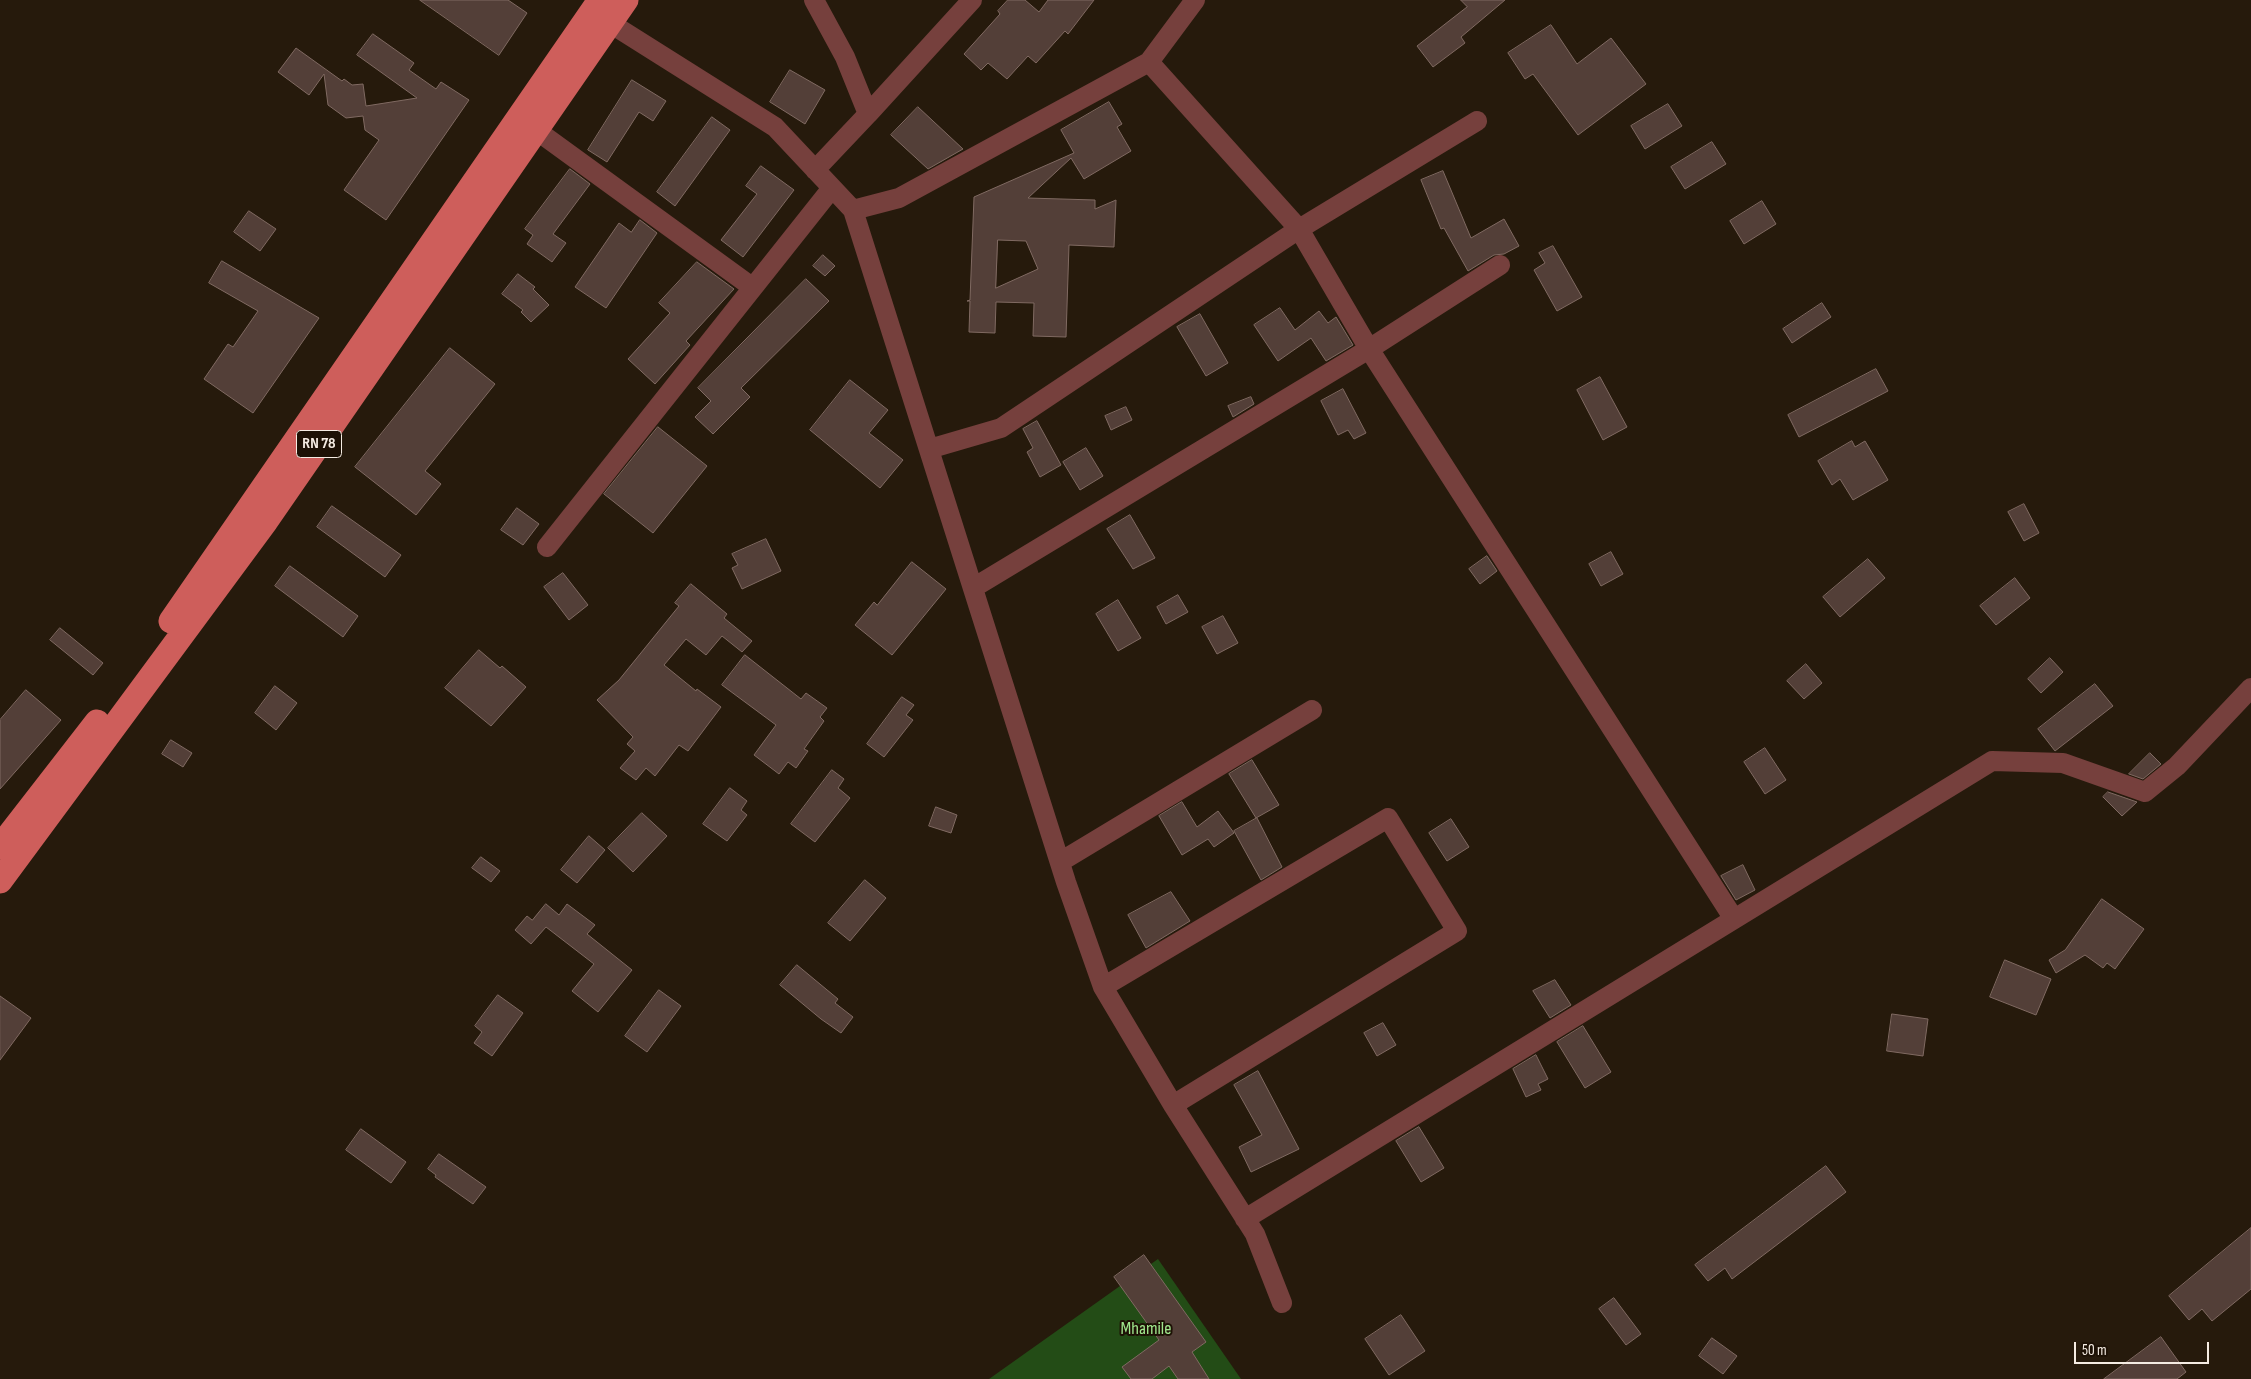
<!DOCTYPE html>
<style>
body{margin:0}
#map{position:relative;width:2251px;height:1379px;overflow:hidden;background:#261a0c;font-family:"Sofia Sans Condensed",sans-serif}
canvas{display:block}
.scale{position:absolute;left:2074px;top:1342px;width:135px;height:22px;box-sizing:border-box;border:2px solid #f5ece3;border-top:0;padding-left:6px;font-size:15px;line-height:18px;white-space:nowrap;color:#f5ece3;-webkit-text-stroke:4px #1d1105;paint-order:stroke}
</style>
<div id="map">
<canvas width="2251" height="1379"></canvas>
<div class="scale">50 m</div>
</div>
<script>
const g = document.querySelector('canvas').getContext('2d');
g.lineJoin = 'round';
function fill(path, color) { g.fillStyle = color; g.fill(path, 'evenodd'); }
function trace(path, color, width, dash) { g.strokeStyle = color; g.lineWidth = width; g.lineCap = dash ? 'butt' : 'round'; g.setLineDash(dash || []); g.stroke(path); }
function write(font, color, halo, rows, align = 'center') {
  g.font = font + ' "Sofia Sans Condensed",sans-serif'; g.lineWidth = 4; g.setLineDash([]); g.textBaseline = 'middle'; g.strokeStyle = halo; g.fillStyle = color; for (const [text, x, y, turn = 0] of rows) {
    g.save(); g.translate(x, y); g.rotate((+turn || 0) * Math.PI / 180); g.textAlign = isNaN(turn) ? turn : align; if (halo) g.strokeText(text, 0, 0); g.fillText(text, 0, 0); g.restore();
  }
}
fill(new Path2D(`
 M1158 1259 1241 1379H989Z`), '#234c16');
const building = new Path2D(`
 M420 0H508L527 13 499 55Z
 M1008 0H1025L1039 12 1048 0H1094L1068 34 1065 31 1036 63 1028 56 1007 79 988 63 981 70 964 54 1000 14 998 11Z
 M1461 0H1505L1461 37 1465 43 1433 67 1417 46 1467 7Z
 M1551 25 1577 64 1611 38 1646 84 1578 135 1533 74 1525 79 1508 53Z
 M373 34 414 63 409 70 436 89 441 82 469 100 386 220 344 190 379 140 365 130 363 116 346 118 328 105 324 74 309 95 278 72 296 48 342 81 344 79 352 85 363 84 366 106 417 98 357 55Z
 M790 70 825 90 805 124 770 102Z
 M632 80 666 101 653 121 639 112 607 162 588 150Z
 M1109 102 1122 124 1117 127 1131 151 1084 179 1071 158 1028 198 1095 200V209L1116 200 1114 247 1069 245 1066 337 1033 336 1034 303 996 302 995 333 969 332 970 301H967L970 300 974 197 1074 153 1061 130ZM998 240 1026 241 1038 269 996 288Z
 M1668 104 1682 126 1645 149 1631 126Z
 M918 107 963 149 928 169 891 135Z
 M712 117 730 130 675 206 657 192Z
 M1712 142 1726 164 1685 189 1671 167Z
 M761 166 794 190 743 257 721 240 757 194 746 186Z
 M570 169 590 184 553 234 566 243 552 262 527 244 533 235 525 229Z
 M1443 171 1471 238 1504 219 1519 246 1504 254 1494 255 1468 271 1444 228 1441 229 1421 180Z
 M1762 201 1776 224 1744 244 1730 221Z
 M249 211 276 229 260 251 234 232Z
 M640 220 657 233 606 308 575 287 619 223 631 232Z
 M1553 246 1582 297 1557 311 1534 270 1545 263 1539 253Z
 M823 255 835 266 825 276 813 266Z
 M222 261 319 318 253 413 204 379 228 344 233 347 258 311 209 283Z
 M697 262 734 289 686 341 690 345 655 384 628 359 670 313 659 303Z
 M518 274 535 287 533 289 549 305 531 322 521 312 523 310 502 294Z
 M806 279 829 301 741 388 750 397 713 434 695 417 711 401 698 388Z
 M1822 303 1831 317 1792 343 1783 329Z
 M1280 308 1295 330 1319 311 1328 323 1336 317 1353 345 1326 361 1311 338 1278 361 1254 325Z
 M1200 314 1228 363 1206 376 1177 327Z
 M450 348 495 384 425 471 441 484 416 515 355 467Z
 M1876 369 1888 391 1799 437 1788 415Z
 M1600 377 1627 427 1603 440 1577 390Z
 M850 380 888 410 869 433 903 460 880 488 810 430Z
 M1343 389 1366 433 1354 439 1348 430 1338 435 1321 401Z
 M1251 397 1254 404 1233 417 1228 406Z
 M1126 407 1132 420 1111 430 1105 416Z
 M1037 421 1061 465 1040 477 1027 452 1033 448 1023 429Z
 M658 427 707 466 653 533 604 494Z
 M1852 441 1855 447 1865 441 1888 480 1853 500 1840 479 1832 485 1818 461Z
 M1086 448 1103 476 1080 490 1063 462Z
 M2024 504 2039 533 2024 541 2008 512Z
 M332 506 401 555 385 577 317 527Z
 M517 508 539 524 523 545 501 530Z
 M1130 515 1155 558 1133 569 1107 529Z
 M766 539 781 571 742 589 732 568 738 565 732 554Z
 M1611 552 1623 574 1601 586 1589 564Z
 M1487 556 1497 571 1480 584 1469 569Z
 M1868 559 1885 578 1840 617 1823 597Z
 M912 562 946 589 892 655 855 625 874 602 877 605Z
 M290 566 358 616 343 637 275 586Z
 M563 573 588 605 569 620 544 587Z
 M2015 578 2030 598 1996 625 1980 606Z
 M691 584 727 614 724 618 752 641 742 652 722 636 706 655 686 639 664 665 696 691 697 689 721 707 688 751 679 745 655 776 646 768 636 780 620 768 635 751 627 744 633 737 597 700 619 680 679 606 675 603Z
 M1178 595 1188 612 1166 624 1157 607Z
 M1118 600 1141 638 1118 651 1096 614Z
 M1223 616 1238 643 1217 654 1202 627Z
 M60 628 103 663 93 675 50 640Z
 M479 650 500 668 502 666 526 687 491 726 445 688Z
 M745 655 801 699 806 693 827 708 820 717 824 721 804 749 808 751 796 768 788 762 779 774 754 755 776 725 722 685Z
 M2050 658 2063 672 2041 693 2028 679Z
 M1806 664 1822 683 1804 699 1787 681Z
 M2095 684 2113 706 2055 751 2038 729Z
 M275 686 297 703 276 730 255 713Z
 M26 690 61 720 0 789V720Z
 M902 697 914 705 906 715 913 720 884 757 867 744Z
 M171 740 192 753 183 767 162 754Z
 M1765 748 1786 780 1765 794 1744 762Z
 M2150 753 2161 764 2143 779 2129 774Z
 M1252 760 1279 805 1256 818 1229 774Z
 M832 770 844 779 838 788 850 798 815 842 791 824Z
 M730 788 747 801 741 810 747 815 727 841 703 824Z
 M2108 792 2137 802 2122 816 2103 797Z
 M1182 802 1197 827 1218 811 1234 833 1214 847 1208 839 1182 855 1159 816Z
 M936 807 957 815 951 833 929 826Z
 M642 813 667 836 633 872 608 848Z
 M1257 818 1282 867 1261 880 1234 831Z
 M1451 819 1469 847 1447 861 1429 833Z
 M589 836 605 850 577 883 561 870Z
 M481 857 500 871 491 882 472 868Z
 M1743 865 1755 890 1736 900 1721 876Z
 M865 880 886 898 850 941 828 923Z
 M1171 892 1190 921 1146 948 1128 915Z
 M2102 899 2144 929 2115 969 2107 963 2103 968 2085 955 2056 973 2049 960 2065 950Z
 M546 904 559 915 567 904 595 925 587 934 632 970 598 1012 572 991 594 964 546 927 531 944 515 930 527 916 532 920Z
 M2005 960 2051 979 2036 1015 1990 997Z
 M797 965 838 999 835 1003 853 1017 841 1033 821 1019 780 985Z
 M1555 980 1571 1005 1550 1018 1533 991Z
 M659 990 681 1006 647 1052 625 1036Z
 M498 995 523 1013 492 1056 474 1043 482 1032 475 1026Z
 M0 996 31 1018 0 1060Z
 M1892 1014 1928 1019 1923 1056 1887 1051Z
 M1383 1023 1396 1045 1377 1056 1364 1033Z
 M1583 1026 1611 1072 1585 1088 1557 1042Z
 M1536 1055 1548 1079 1538 1084 1541 1090 1526 1097 1513 1069Z
 M1258 1071 1299 1149 1251 1172 1239 1147 1262 1135 1234 1085Z
 M1419 1127 1444 1168 1421 1182 1396 1141Z
 M361 1129 406 1162 391 1183 346 1150Z
 M439 1154 486 1187 473 1204 435 1177 436 1175 428 1169Z
 M1826 1166 1846 1192 1732 1279 1725 1268 1708 1281 1695 1265Z
 M2251 1228V1289L2212 1321 2202 1309 2189 1320 2169 1296Z
 M1144 1255 1206 1342 1192 1352 1209 1379H1178L1169 1366 1152 1379H1131L1122 1367 1159 1340 1114 1277Z
 M1614 1298 1641 1334 1626 1345 1599 1309Z
 M1401 1315 1425 1351 1389 1375 1365 1339Z
 M2161 1337 2186 1372 2177 1379H2104Z
 M1712 1338 1737 1356 1723 1374 1699 1356Z`);
fill(building, '#533f38');
trace(building, '#806a62', 1);
trace(new Path2D(`
 M814 0 845 57 868 114 815 170
 M1195 0 1149 62 1299 229 1369 349 1734 919
 M610 23 775 127 853 210 1066 882 1103 987 1173 1105 1255 1234 1282 1303
 M868 114 972 0
 M536 130 752 287
 M853 210 899 198 1149 62
 M929 449 1001 428 1299 229 1477 121
 M547 547 832 188
 M973 588 1369 349 1500 265
 M1060 862 1312 710
 M1103 987 1388 818 1457 931 1173 1105
 M1245 1219 1992 761 2063 763 2145 792 2177 766 2251 688`), '#76403d', 20);
trace(new Path2D(`
 M171 621 600 0
 M0 847 97 722
 M0 881 266 521 626 0`), '#ce5e5b', 25);
for (const [x, y, w] of [
 [319,444,45]
]) { const box = new Path2D(); box.roundRect(x - w / 2, y - 13.5, w, 27, 4); g.fillStyle = '#1d1105'; g.fill(box); trace(box, '#f5ece3', 1); }
write('bold 16px', '#f5ece3', null, [
 ["RN 78",319,444]
]);
write('18px', '#a0e68d', '#1d1105', [
 ["Mhamile",1146,1329]
]);
</script>
